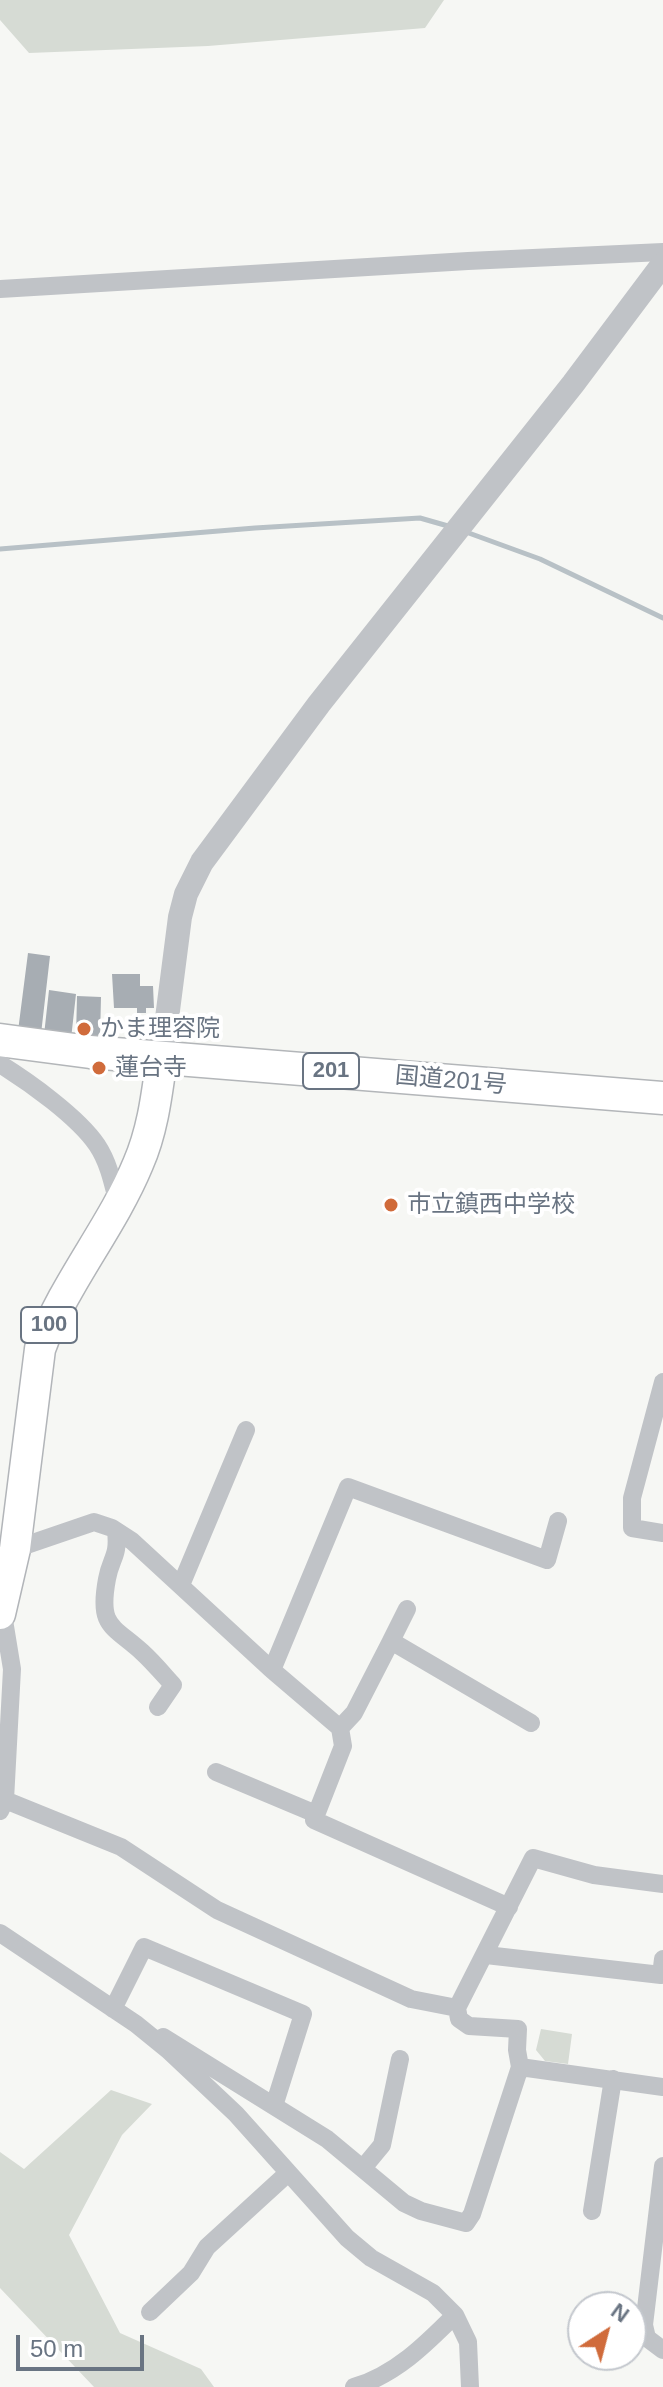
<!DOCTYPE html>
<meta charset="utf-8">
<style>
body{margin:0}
#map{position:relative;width:663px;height:2387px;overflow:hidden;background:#f6f7f4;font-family:Helvetica,sans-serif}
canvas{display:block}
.north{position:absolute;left:567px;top:2291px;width:80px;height:80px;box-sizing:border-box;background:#fff;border:2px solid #c3c7cd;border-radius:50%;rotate:36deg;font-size:22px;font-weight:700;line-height:32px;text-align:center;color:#697482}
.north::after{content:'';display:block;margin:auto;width:28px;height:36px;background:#d06b3b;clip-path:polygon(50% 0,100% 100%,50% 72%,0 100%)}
.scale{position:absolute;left:16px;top:2335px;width:128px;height:36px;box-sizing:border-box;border:4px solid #697482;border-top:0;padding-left:10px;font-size:24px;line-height:28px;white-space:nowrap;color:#697482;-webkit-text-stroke:6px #fff;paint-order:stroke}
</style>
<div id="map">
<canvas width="663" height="2387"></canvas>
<div class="north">N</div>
<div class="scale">50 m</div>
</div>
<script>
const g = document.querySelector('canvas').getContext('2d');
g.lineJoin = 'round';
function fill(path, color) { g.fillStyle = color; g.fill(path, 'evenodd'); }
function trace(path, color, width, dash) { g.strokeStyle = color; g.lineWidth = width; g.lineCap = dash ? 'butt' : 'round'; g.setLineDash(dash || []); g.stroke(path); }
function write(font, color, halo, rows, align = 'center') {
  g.font = font + ' Helvetica,"Noto Sans JP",sans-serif'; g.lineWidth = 8; g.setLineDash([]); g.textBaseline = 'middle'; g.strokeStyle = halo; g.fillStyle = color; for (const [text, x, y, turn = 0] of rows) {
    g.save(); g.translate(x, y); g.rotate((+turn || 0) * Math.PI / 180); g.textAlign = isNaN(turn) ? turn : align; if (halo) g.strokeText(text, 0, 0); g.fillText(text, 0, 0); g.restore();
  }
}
fill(new Path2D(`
 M0 0H444L425 28 208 46 29 53 0 20Z
 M541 2029 572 2034 568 2064 545 2061 536 2050Z
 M111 2090 152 2104 122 2135 69 2235 120 2333 201 2369 214 2387H94L0 2288V2152L24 2169Z`), '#d6dbd4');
trace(new Path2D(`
 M466 532 540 559 663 618
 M0 549 255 528 420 518 448 526`), '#b8c1c6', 5);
fill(new Path2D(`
 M28 953 50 956 41 1034 18 1031Z
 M112 974H140V986H153L154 1008H146V1013H137V1008H114Z
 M49 990 76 994 71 1039 44 1035Z
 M77 996 101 997 100 1039 76 1038Z`), '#a7adb3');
const primary = new Path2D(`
 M0 1614 15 1549 40 1349C64 1283 111 1229 138 1164 153 1130 157 1093 162 1057`);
const trunk = new Path2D(`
 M0 1040 90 1052 663 1098`);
trace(primary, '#b2b5b9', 33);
trace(trunk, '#b3b6b9', 35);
trace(new Path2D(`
 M0 289 468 261 663 252
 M0 1064C29 1082 78 1117 97 1145 109 1163 113 1184 118 1204
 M663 1382 632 1498V1528L663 1533
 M116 1531C119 1557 111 1557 107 1579 98 1627 112 1625 142 1652 153 1662 163 1674 173 1685L158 1707
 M15 1549 94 1522 112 1528 132 1541 272 1670 340 1728 343 1746 314 1820 509 1907
 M181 1585 246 1430
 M391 1641 407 1609
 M272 1670 348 1487 547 1560 558 1521
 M340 1728 354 1713 391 1641 531 1723
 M216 1772 316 1814
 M5 1800 121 1847 217 1910 411 1999 457 2008 533 1858 594 1875 663 1884
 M0 1811 5 1800 12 1669 2 1608
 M0 1933 136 2024 168 2050 236 2114 347 2238 371 2258 433 2293 455 2315 468 2342 470 2387
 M486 1955 661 1975 663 1959
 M457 2008 459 2019 469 2026 518 2029 517 2050 520 2067 663 2087
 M113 2009 144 1947 303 2014 274 2106
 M163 2037 327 2139 404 2203 421 2211 466 2223 472 2214 520 2067
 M663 2166 644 2325 647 2338 663 2350
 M363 2168 382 2145 400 2059
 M592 2211 613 2079
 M150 2312 191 2273 207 2247 288 2173
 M354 2387C395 2375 425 2345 455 2315`), '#c0c3c7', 18);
trace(new Path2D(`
 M162 1057 180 917 186 894 202 862 319 704 573 384 663 264`), '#c0c3c7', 24);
trace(primary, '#fff', 30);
trace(trunk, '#fff', 32);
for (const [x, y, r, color] of [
 [84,1029,8,"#d06b3b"],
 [99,1068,8,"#d06b3b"],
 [391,1205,8,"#d06b3b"]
]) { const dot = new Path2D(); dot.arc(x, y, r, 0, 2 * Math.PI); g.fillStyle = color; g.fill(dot); trace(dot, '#fff', 3); }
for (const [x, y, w] of [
 [331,1071,56],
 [49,1325,56]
]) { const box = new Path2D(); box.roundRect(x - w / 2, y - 18, w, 36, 6); g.fillStyle = '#fff'; g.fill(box); trace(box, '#697482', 2); }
write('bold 22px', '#697482', null, [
 ["201",331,1071],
 ["100",49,1325]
]);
write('24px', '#697482', '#fff', [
 ["かま理容院",100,1029],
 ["蓮台寺",115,1068],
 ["市立鎮西中学校",407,1205]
], 'left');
write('24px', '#697482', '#fff', [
 ["国道201号",451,1081,5]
]);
</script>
